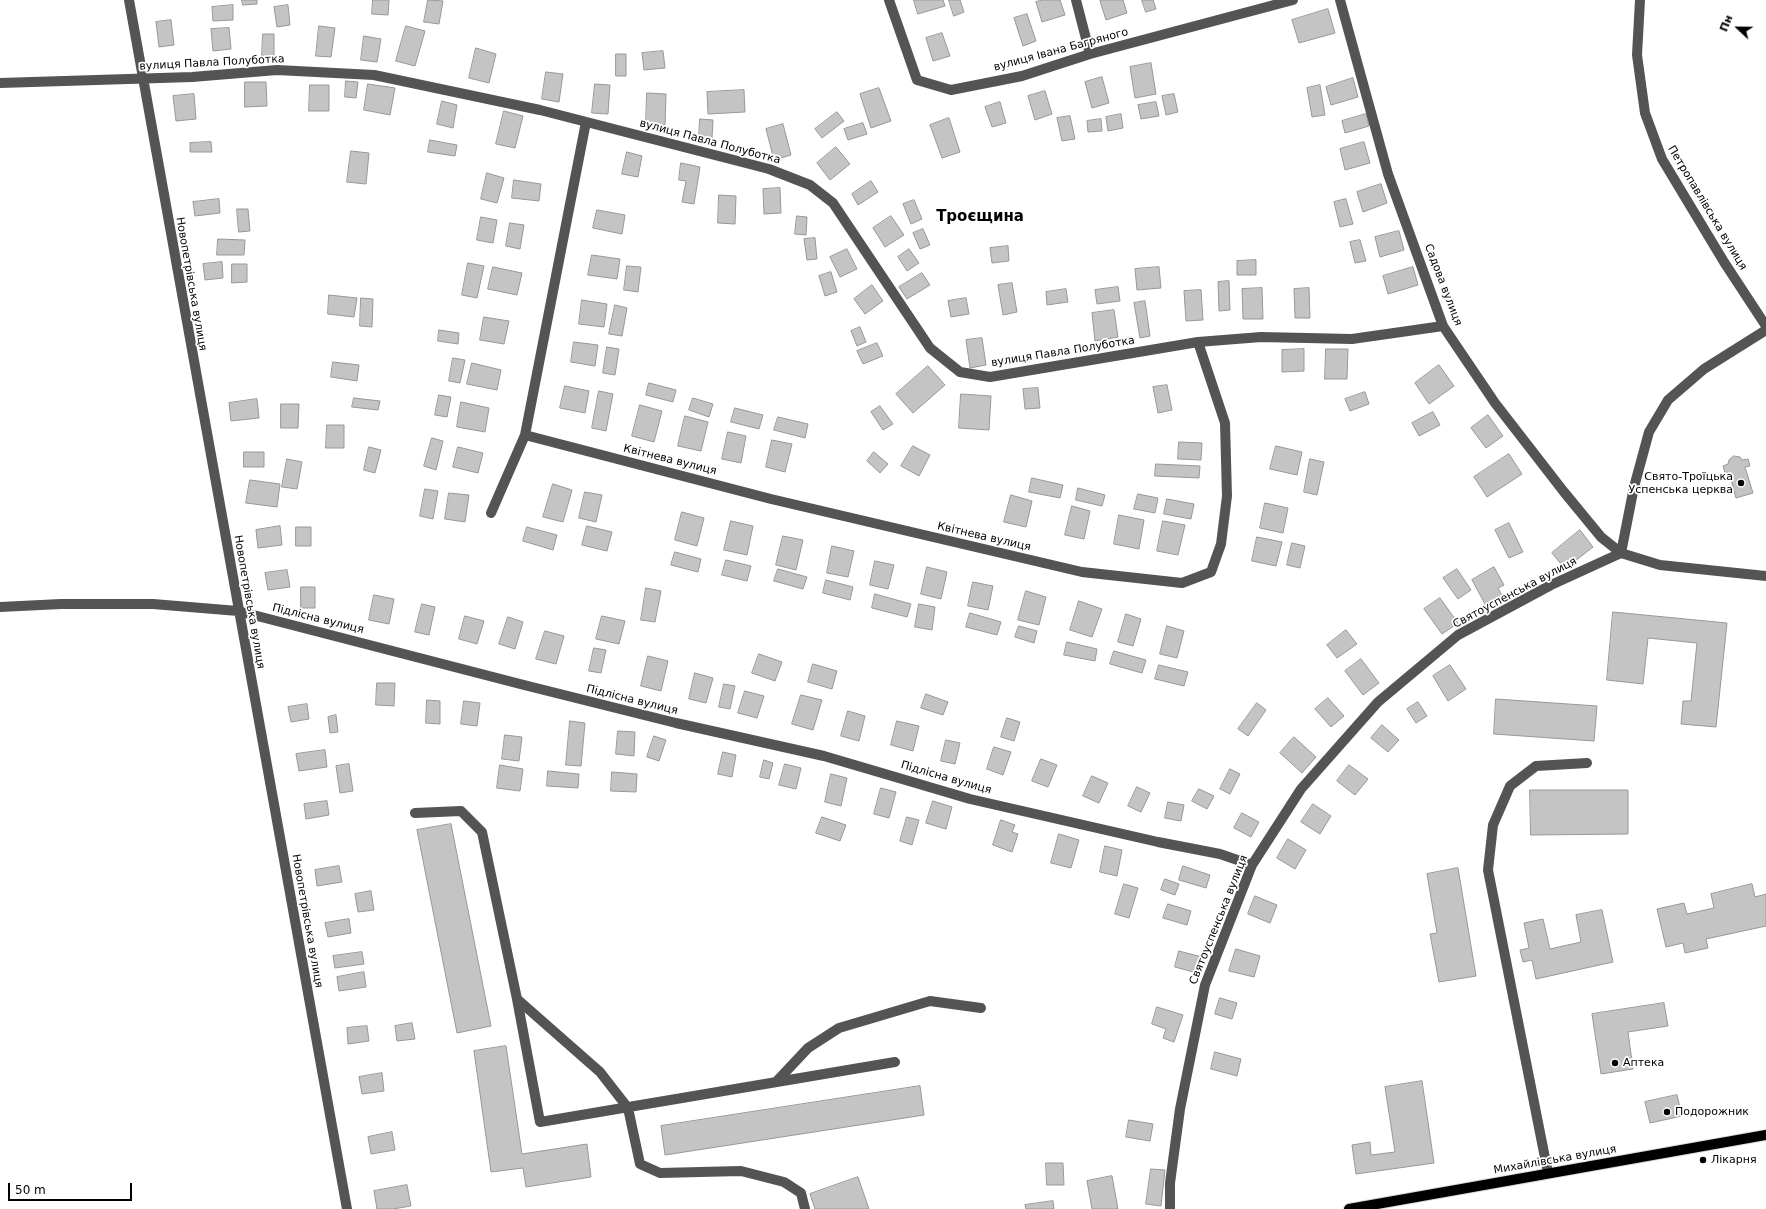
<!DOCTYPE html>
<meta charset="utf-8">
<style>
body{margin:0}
#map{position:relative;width:1766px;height:1209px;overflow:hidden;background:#fff;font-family:"DejaVu Sans",sans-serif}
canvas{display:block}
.north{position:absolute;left:1718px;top:8px;width:40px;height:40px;-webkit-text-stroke:3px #fff;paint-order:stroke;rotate:292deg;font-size:11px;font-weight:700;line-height:16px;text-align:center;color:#000}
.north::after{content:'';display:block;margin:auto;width:14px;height:18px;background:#000;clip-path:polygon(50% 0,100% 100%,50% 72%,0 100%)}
.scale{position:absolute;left:8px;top:1183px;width:124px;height:18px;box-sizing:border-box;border:2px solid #000;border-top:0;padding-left:5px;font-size:12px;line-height:14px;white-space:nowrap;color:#000;-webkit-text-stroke:3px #fff;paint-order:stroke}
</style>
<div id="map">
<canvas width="1766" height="1209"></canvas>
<div class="north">Пн</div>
<div class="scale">50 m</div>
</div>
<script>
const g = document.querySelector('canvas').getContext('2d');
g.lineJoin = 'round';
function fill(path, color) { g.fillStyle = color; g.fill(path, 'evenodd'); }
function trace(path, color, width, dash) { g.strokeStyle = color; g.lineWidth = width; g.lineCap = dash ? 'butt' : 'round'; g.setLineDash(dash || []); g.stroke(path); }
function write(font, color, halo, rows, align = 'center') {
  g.font = font + ' "DejaVu Sans",sans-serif'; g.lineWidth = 3.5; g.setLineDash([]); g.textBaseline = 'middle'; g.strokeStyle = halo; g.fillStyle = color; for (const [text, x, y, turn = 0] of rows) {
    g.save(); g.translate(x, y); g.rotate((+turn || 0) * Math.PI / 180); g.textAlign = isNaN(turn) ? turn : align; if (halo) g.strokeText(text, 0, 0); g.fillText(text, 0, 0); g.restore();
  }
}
const building = new Path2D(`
 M242 0H257V4L243 5Z
 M373 0H389L388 15 372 14Z
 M428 0 443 1 439 24 424 22Z
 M914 0H943L945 6 918 14Z
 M949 0H960L964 12 954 16Z
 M1043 0H1060L1065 15 1042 22 1036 2Z
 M1104 0H1123L1127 13 1106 20 1100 1Z
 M1142 0H1153L1156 9 1146 12Z
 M233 5V20L213 21 212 7Z
 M288 5 290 25 277 27 274 7Z
 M1328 9 1335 33 1299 43 1292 20Z
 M1027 14 1036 41 1023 46 1014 18Z
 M171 20 174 45 159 47 156 22Z
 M319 26 335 28 331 57 316 56Z
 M406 26 425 31 415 66 396 61Z
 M229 28 231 49 213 51 211 29Z
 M942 33 950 56 933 61 926 38Z
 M263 34H274V56H262Z
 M364 36 381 39 377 62 361 60Z
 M476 48 496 54 489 83 469 78Z
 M663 51 665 68 644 70 642 53Z
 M616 54H626V76H616Z
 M1151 63 1156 94 1135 98 1130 67Z
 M546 72 563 74 559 102 542 99Z
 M1102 77 1109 103 1092 108 1085 82Z
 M1353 78 1358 97 1331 105 1326 87Z
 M346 81 358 82 356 98 345 97Z
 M245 82H266L267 106 245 107Z
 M368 84 395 88 390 115 364 110Z
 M595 84 610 85 608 114 592 113Z
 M310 85H329V111H309Z
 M1320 85 1325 115 1312 117 1307 88Z
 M879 88 891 121 871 128 860 94Z
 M744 90 745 112 708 114 707 92Z
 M1045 91 1052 114 1035 120 1028 96Z
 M647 93 666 94 665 125 646 124Z
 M194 94 196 119 176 121 173 96Z
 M1174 94 1178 112 1166 115 1162 96Z
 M442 101 457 105 453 128 437 124Z
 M1000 102 1006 123 992 127 985 107Z
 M1156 102 1159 116 1141 119 1138 105Z
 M504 111 523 116 515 148 496 144Z
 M837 112 844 121 822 138 815 129Z
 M1121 114 1123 128 1108 131 1106 117Z
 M1366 114 1369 126 1345 133 1342 121Z
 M1070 116 1075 139 1062 141 1057 118Z
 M949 118 960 152 942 158 930 125Z
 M700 119 713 120 712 138 699 137Z
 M1101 119 1102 131 1088 132 1087 121Z
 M863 123 867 134 848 140 844 129Z
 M783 124 791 155 774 160 766 129Z
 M430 140 457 145 455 156 428 152Z
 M211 142 212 152H190V143Z
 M1364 142 1370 163 1345 170 1340 149Z
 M836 147 850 164 830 180 817 163Z
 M351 151 369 153 366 184 347 182Z
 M627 152 642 156 638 177 622 174Z
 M681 163 700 167 694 204 682 202 686 181 679 180Z
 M487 173 504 178 497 203 481 199Z
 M514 180 541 184 539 201 512 198Z
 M871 181 878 192 858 205 852 194Z
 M1381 184 1387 203 1363 212 1357 192Z
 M780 188 781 213 764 214 763 189Z
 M719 195 736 196 735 224 718 223Z
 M219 199 220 213 195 216 193 202Z
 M1346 199 1353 224 1340 227 1334 202Z
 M914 200 922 219 911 224 903 204Z
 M237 209H248L250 231 239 232Z
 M597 210 625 215 622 234 593 228Z
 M797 216 807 217 806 235 795 234Z
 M891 216 904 235 885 247 873 228Z
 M481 217 497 220 493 243 477 240Z
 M510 223 524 225 520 249 506 246Z
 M923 229 930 245 920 249 913 233Z
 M1399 231 1404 250 1380 257 1375 237Z
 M815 238 817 259 807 260 804 239Z
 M218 239 245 240 244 255H217Z
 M1360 240 1366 261 1355 263 1350 242Z
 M1008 246 1009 261 992 263 990 248Z
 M847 249 857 269 840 277 830 257Z
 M909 249 919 263 907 271 898 257Z
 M592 255 620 259 617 279 588 275Z
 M1256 260V275H1237V261Z
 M222 262 223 278 205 280 203 264Z
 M468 263 484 266 477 298 462 295Z
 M232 264H247V282L232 283Z
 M627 266 641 267 638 292 624 290Z
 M493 267 522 273 517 295 488 289Z
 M1159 267 1161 288 1137 290 1135 269Z
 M1413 267 1418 285 1388 294 1383 276Z
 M831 272 837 292 825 296 819 276Z
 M922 273 930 285 907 299 899 287Z
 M1229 281 1230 310 1219 311 1218 282Z
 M1012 283 1017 312 1003 315 998 285Z
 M872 285 883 301 865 314 854 299Z
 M1118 287 1120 301 1097 304 1095 290Z
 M1262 288 1263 319H1243L1242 289Z
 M1309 288 1310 318H1295L1294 289Z
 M1066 289 1068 302 1047 305 1046 292Z
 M1201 290 1203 320 1186 321 1184 291Z
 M329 295 357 298 354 317 328 314Z
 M361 298 373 299 372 327 360 326Z
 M966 298 969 314 951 317 948 301Z
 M582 300 607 304 604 327 579 324Z
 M1145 301 1150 336 1140 338 1134 303Z
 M615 305 627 308 622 336 609 334Z
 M1114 310 1118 337 1095 341 1092 313Z
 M484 317 509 321 504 344 480 340Z
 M860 327 866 342 857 346 851 331Z
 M439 330 459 333 458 344 438 341Z
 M982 338 986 365 970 368 966 340Z
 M574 342 598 345 595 366 571 362Z
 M877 343 883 356 863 364 857 351Z
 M607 347 619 349 615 375 603 373Z
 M1304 349V371L1282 372V350Z
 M1326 349H1348L1347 379H1325Z
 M453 358 465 360 460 383 449 381Z
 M333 362 359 365 357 381 331 377Z
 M472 363 501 370 497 390 467 384Z
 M1439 365 1454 386 1429 404 1415 383Z
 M928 366 945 385 913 413 896 394Z
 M649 383 676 390 673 402 646 395Z
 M1167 385 1172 410 1158 413 1153 387Z
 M565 386 589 391 585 413 560 408Z
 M1038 388 1040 408 1025 409 1023 389Z
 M599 391 613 394 606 431 592 428Z
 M1365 392 1369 404 1350 411 1345 399Z
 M961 394 991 396 989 430 959 428Z
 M439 395 451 397 447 417 435 415Z
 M354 398 380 401 378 410 352 407Z
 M693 398 713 404 709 417 689 410Z
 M257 399 259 418 231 421 229 403Z
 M461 402 489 408 485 432 457 427Z
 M281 404H299L298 428H281Z
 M640 405 662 411 654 442 632 436Z
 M880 406 893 424 883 430 871 412Z
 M735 408 763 415 759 429 731 422Z
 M1433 412 1440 425 1419 436 1412 423Z
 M1488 415 1503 436 1486 448 1471 428Z
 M685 416 708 422 701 451 678 446Z
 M778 417 808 424 805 438 774 430Z
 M327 425H344V448H326Z
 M728 432 746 436 741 463 722 459Z
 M432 438 443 441 436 470 424 466Z
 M772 440 792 444 785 472 766 467Z
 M1179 442 1202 443 1201 460 1178 459Z
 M913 446 930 455 919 476 901 466Z
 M1276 446 1302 452 1297 475 1270 469Z
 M369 447 381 450 375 473 364 470Z
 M458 447 483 453 478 473 453 467Z
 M244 452H264V467H244Z
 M874 452 888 464 880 473 867 461Z
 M1509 454 1522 474 1487 497 1474 477Z
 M1734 456 1740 457 1742 460 1748 459 1750 466 1745 467 1753 493 1736 498 1729 472 1725 473 1723 466 1728 464 1729 460Z
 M287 459 302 462 297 489 282 487Z
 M1310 459 1324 462 1317 495 1304 492Z
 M1156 464 1200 466 1199 478 1155 476Z
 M1032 478 1063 485 1060 498 1029 492Z
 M250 480 280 484 277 507 246 503Z
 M553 484 572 490 563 522 543 517Z
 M1078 488 1105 495 1102 506 1076 500Z
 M425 489 438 491 433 519 420 516Z
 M585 492 602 495 596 522 579 518Z
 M449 493 469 495 465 522 445 519Z
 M1138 494 1158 498 1155 513 1134 509Z
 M1011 495 1032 501 1026 527 1004 522Z
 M1167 499 1194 504 1191 519 1164 514Z
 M1265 503 1288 508 1283 533 1260 528Z
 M1072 506 1090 511 1084 539 1065 535Z
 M682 512 704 518 697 546 675 540Z
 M1119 515 1144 520 1139 549 1114 544Z
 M731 521 753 526 747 555 724 550Z
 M1163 521 1185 525 1178 555 1157 551Z
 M1509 523 1523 552 1509 558 1495 530Z
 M280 526 282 545 258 548 256 530Z
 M587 526 612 532 607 551 582 545Z
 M296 527H311V546H296Z
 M527 527 557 535 553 550 523 541Z
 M1580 530 1593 547 1565 569 1552 553Z
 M783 536 803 540 796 570 776 565Z
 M1257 537 1282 542 1276 566 1252 561Z
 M1292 543 1305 546 1300 568 1287 565Z
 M832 546 854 551 848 577 827 573Z
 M675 552 701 559 698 572 671 565Z
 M726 560 751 566 747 581 722 575Z
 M875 561 894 565 888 589 870 585Z
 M927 567 947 572 941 599 921 594Z
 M1494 567 1504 585 1498 588 1503 597 1486 606 1472 580Z
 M778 569 807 577 803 589 774 581Z
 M1457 569 1471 590 1458 599 1443 578Z
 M287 570 290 587 268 590 265 573Z
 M826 580 853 587 850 600 823 593Z
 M973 582 993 586 988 610 968 606Z
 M301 587H315V608H301Z
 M646 588 661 591 655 622 641 620Z
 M1026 591 1046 597 1039 625 1018 620Z
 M875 594 911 604 907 617 872 608Z
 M374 595 394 599 389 624 369 620Z
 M1440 598 1458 623 1442 634 1424 609Z
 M1079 601 1102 609 1092 637 1070 630Z
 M422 604 435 607 429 635 415 632Z
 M919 604 935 607 932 630 915 627Z
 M1613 612 1727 623 1716 727 1681 724 1683 701H1691L1697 643 1648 638 1643 684 1607 680Z
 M970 613 1001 622 997 635 966 627Z
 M1126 614 1141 619 1133 646 1118 642Z
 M465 616 484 621 477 644 459 639Z
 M602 616 625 621 619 644 596 639Z
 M508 617 523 622 515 649 499 644Z
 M1019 626 1037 631 1034 643 1015 637Z
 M1167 626 1184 631 1177 658 1160 654Z
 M1346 630 1357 644 1337 658 1327 645Z
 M545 631 564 636 556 664 536 659Z
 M1067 642 1097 649 1095 661 1064 655Z
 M594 648 606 650 601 673 589 671Z
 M1114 651 1146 660 1142 673 1110 664Z
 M759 654 782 662 775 681 752 673Z
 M648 656 668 661 661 691 641 686Z
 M1361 659 1379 683 1363 695 1345 671Z
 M813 664 837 671 832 689 808 682Z
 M1159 665 1188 672 1184 686 1155 679Z
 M1450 665 1466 689 1448 701 1433 676Z
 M695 673 713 678 706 703 689 699Z
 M377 683H395L394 706 376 705Z
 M724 684 735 686 730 709 719 707Z
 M745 691 764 696 757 718 738 713Z
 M926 694 948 702 943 715 921 708Z
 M801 695 822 700 813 730 792 724Z
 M1328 698 1344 716 1331 727 1315 709Z
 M1496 699 1597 706 1594 741 1494 734Z
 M427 700 440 701V724L426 723Z
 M464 701 480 703 477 726 461 724Z
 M1418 702 1427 716 1416 723 1407 709Z
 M1257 703 1266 710 1248 736 1238 729Z
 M307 704 309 719 291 722 288 707Z
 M848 711 865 716 859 741 841 736Z
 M336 715 338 732 330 733 328 717Z
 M1007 718 1020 722 1014 741 1001 737Z
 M570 721 585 723 581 766 566 765Z
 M897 721 919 726 913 751 891 745Z
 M1382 725 1399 740 1388 752 1371 738Z
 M618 731 635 732 634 756 616 754Z
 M505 735 522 737 519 761 502 759Z
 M654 736 666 740 659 761 647 757Z
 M1294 737 1316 757 1302 773 1280 753Z
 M946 740 960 743 955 764 941 761Z
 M994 747 1011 752 1003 775 987 769Z
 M325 750 327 767 299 771 296 754Z
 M723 752 736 755 732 777 718 774Z
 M1041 759 1057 765 1048 787 1032 781Z
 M764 760 773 763 769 779 760 777Z
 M349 764 353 791 340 793 336 766Z
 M785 764 801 768 796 789 779 785Z
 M500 765 523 769 520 791 497 788Z
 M1349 765 1368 779 1355 795 1337 781Z
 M1230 769 1240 774 1230 794 1220 789Z
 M548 771 579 774 578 788 547 786Z
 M612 772 637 774 636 792 611 791Z
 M831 774 847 778 841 806 825 802Z
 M1092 776 1108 783 1099 803 1083 796Z
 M1137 787 1150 793 1141 812 1128 806Z
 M881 788 896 792 889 818 874 814Z
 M1199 789 1214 796 1207 809 1192 801Z
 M1530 790H1628V834L1531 835Z
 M327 801 329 815 306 819 304 804Z
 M933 801 952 807 946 829 926 823Z
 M1168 802 1184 805 1181 821 1165 818Z
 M1313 804 1331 816 1320 834 1301 822Z
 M1242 813 1259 822 1251 837 1234 828Z
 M822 817 846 825 840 841 816 833Z
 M907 817 919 820 912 845 900 841Z
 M1001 820 1015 825 1012 832 1018 834 1012 852 993 845Z
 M451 824 491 1026 457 1033 417 830Z
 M1059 834 1079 840 1071 868 1051 863Z
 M1288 839 1306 850 1295 869 1277 858Z
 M1105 846 1122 850 1117 876 1100 872Z
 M339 866 342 882 317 886 315 870Z
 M1183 866 1210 875 1206 888 1179 880Z
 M1458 868 1476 976 1439 982 1430 934 1437 933 1427 874Z
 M1165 879 1179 884 1175 895 1161 890Z
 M1124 884 1138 888 1129 918 1115 914Z
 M1752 884 1755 897 1766 894V926L1706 939 1708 948 1685 953 1683 943 1666 947 1657 909 1684 903 1687 914 1714 908 1711 894Z
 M371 891 374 910 358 912 355 894Z
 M1255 896 1277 905 1270 923 1248 914Z
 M1168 904 1191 911 1187 925 1163 918Z
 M1602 910 1613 962 1536 979 1532 960 1523 962 1520 950 1529 948 1524 923 1543 919 1550 949 1581 942 1576 915Z
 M349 919 351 933 328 937 325 923Z
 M1236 949 1260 956 1254 977 1229 971Z
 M1179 951 1202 957 1197 973 1175 967Z
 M362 952 364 964 335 968 333 956Z
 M364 972 366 987 339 991 337 977Z
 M1220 998 1237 1003 1232 1019 1215 1014Z
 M1664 1003 1668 1026 1628 1032 1633 1069 1601 1074 1592 1014Z
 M1157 1007 1183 1015 1174 1042 1163 1038 1166 1029 1152 1024Z
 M412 1023 415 1039 397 1041 395 1026Z
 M367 1026 369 1041 348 1044 347 1028Z
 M506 1046 522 1154 587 1144 591 1177 526 1187 523 1168 491 1172 474 1051Z
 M1215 1052 1241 1059 1237 1076 1211 1069Z
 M382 1073 384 1091 362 1094 359 1077Z
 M1422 1081 1434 1163 1356 1174 1352 1145 1370 1142 1371 1155 1395 1152 1385 1087Z
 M920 1086 924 1115 665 1155 661 1126Z
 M1677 1095 1682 1116 1650 1123 1645 1102Z
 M1129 1120 1153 1124 1150 1141 1126 1137Z
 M392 1132 395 1150 371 1154 368 1137Z
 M1046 1163H1063L1064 1185H1047Z
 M1151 1169 1165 1170 1161 1206 1146 1204Z
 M1112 1176 1118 1209H1092L1087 1181Z
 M858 1177 869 1209H815L810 1194Z
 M407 1185 411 1206 393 1209H377L374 1191Z
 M1053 1201 1054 1209H1026L1025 1205Z`);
fill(building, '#c4c4c4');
trace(building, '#989898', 1);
const major = new Path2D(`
 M1349 1209 1766 1135`);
trace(major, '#dbdbdb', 12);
trace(new Path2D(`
 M129 0 347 1209
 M889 0 917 80 951 90 1022 76 1090 54 1293 0
 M1076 0 1090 54
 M1340 0 1388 174 1443 326 1495 403 1564 492 1601 537 1621 553 1660 565 1766 576
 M1640 0 1637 55 1645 113 1662 159 1724 262 1766 326
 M0 83 192 77 277 70 374 75 540 110 769 169 810 185 833 203 930 348 960 372 990 377 1198 342 1261 337 1352 339 1443 326
 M525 435 771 499 1082 572 1182 583 1211 572 1221 544 1227 496 1225 423 1198 342
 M491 513 525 435 586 122
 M1621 553 1634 487 1649 432 1668 400 1704 369 1766 330
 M0 607 61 604H153L238 611 524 685 676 723 824 756 970 799 1158 842 1220 854 1252 865
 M415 813 461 811 482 832 517 999 600 1072 628 1108 640 1164 660 1173 741 1171 784 1182 801 1193 805 1209
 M517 999 540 1122 895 1062
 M776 1082 808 1048 839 1028 930 1001 981 1008
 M1548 1173 1488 870 1493 825 1510 786 1536 766 1587 763
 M1170 1209V1183L1180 1109 1205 985 1252 865 1301 789 1378 702 1458 635 1551 585 1621 553`), '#545454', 10);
trace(major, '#000', 10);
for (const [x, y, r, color] of [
 [1741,483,4,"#000"],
 [1615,1063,4,"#000"],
 [1667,1112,4,"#000"],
 [1703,1160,4,"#000"]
]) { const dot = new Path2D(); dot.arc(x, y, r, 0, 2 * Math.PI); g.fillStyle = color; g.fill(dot); trace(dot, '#fff', 1.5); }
write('11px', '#000', '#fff', [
 ["вулиця Івана Багряного",1061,50,-15],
 ["вулиця Павла Полуботка",212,63,-3],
 ["вулиця Павла Полуботка",710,142,15],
 ["Петропавлівська вулиця",1707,208,59],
 ["Новопетрівська вулиця",191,284,80],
 ["Садова вулиця",1443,285,69],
 ["вулиця Павла Полуботка",1063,352,-9],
 ["Квітнева вулиця",670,460,14],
 ["Квітнева вулиця",984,537,13],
 ["Святоуспенська вулиця",1515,593,-28],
 ["Новопетрівська вулиця",249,602,80],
 ["Підлісна вулиця",318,619,14],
 ["Підлісна вулиця",632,700,14],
 ["Підлісна вулиця",946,778,16],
 ["Святоуспенська вулиця",1219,920,-68],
 ["Новопетрівська вулиця",307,921,80],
 ["Михайлівська вулиця",1555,1160,-10]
]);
write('11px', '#000', '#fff', [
 ["Свято-Троїцька",1733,477,"right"],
 ["Успенська церква",1733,490,"right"],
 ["Аптека",1623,1063],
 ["Подорожник",1675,1112],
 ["Лікарня",1711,1160]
], 'left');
write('bold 15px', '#000', '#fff', [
 ["Троєщина",980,217]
]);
</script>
